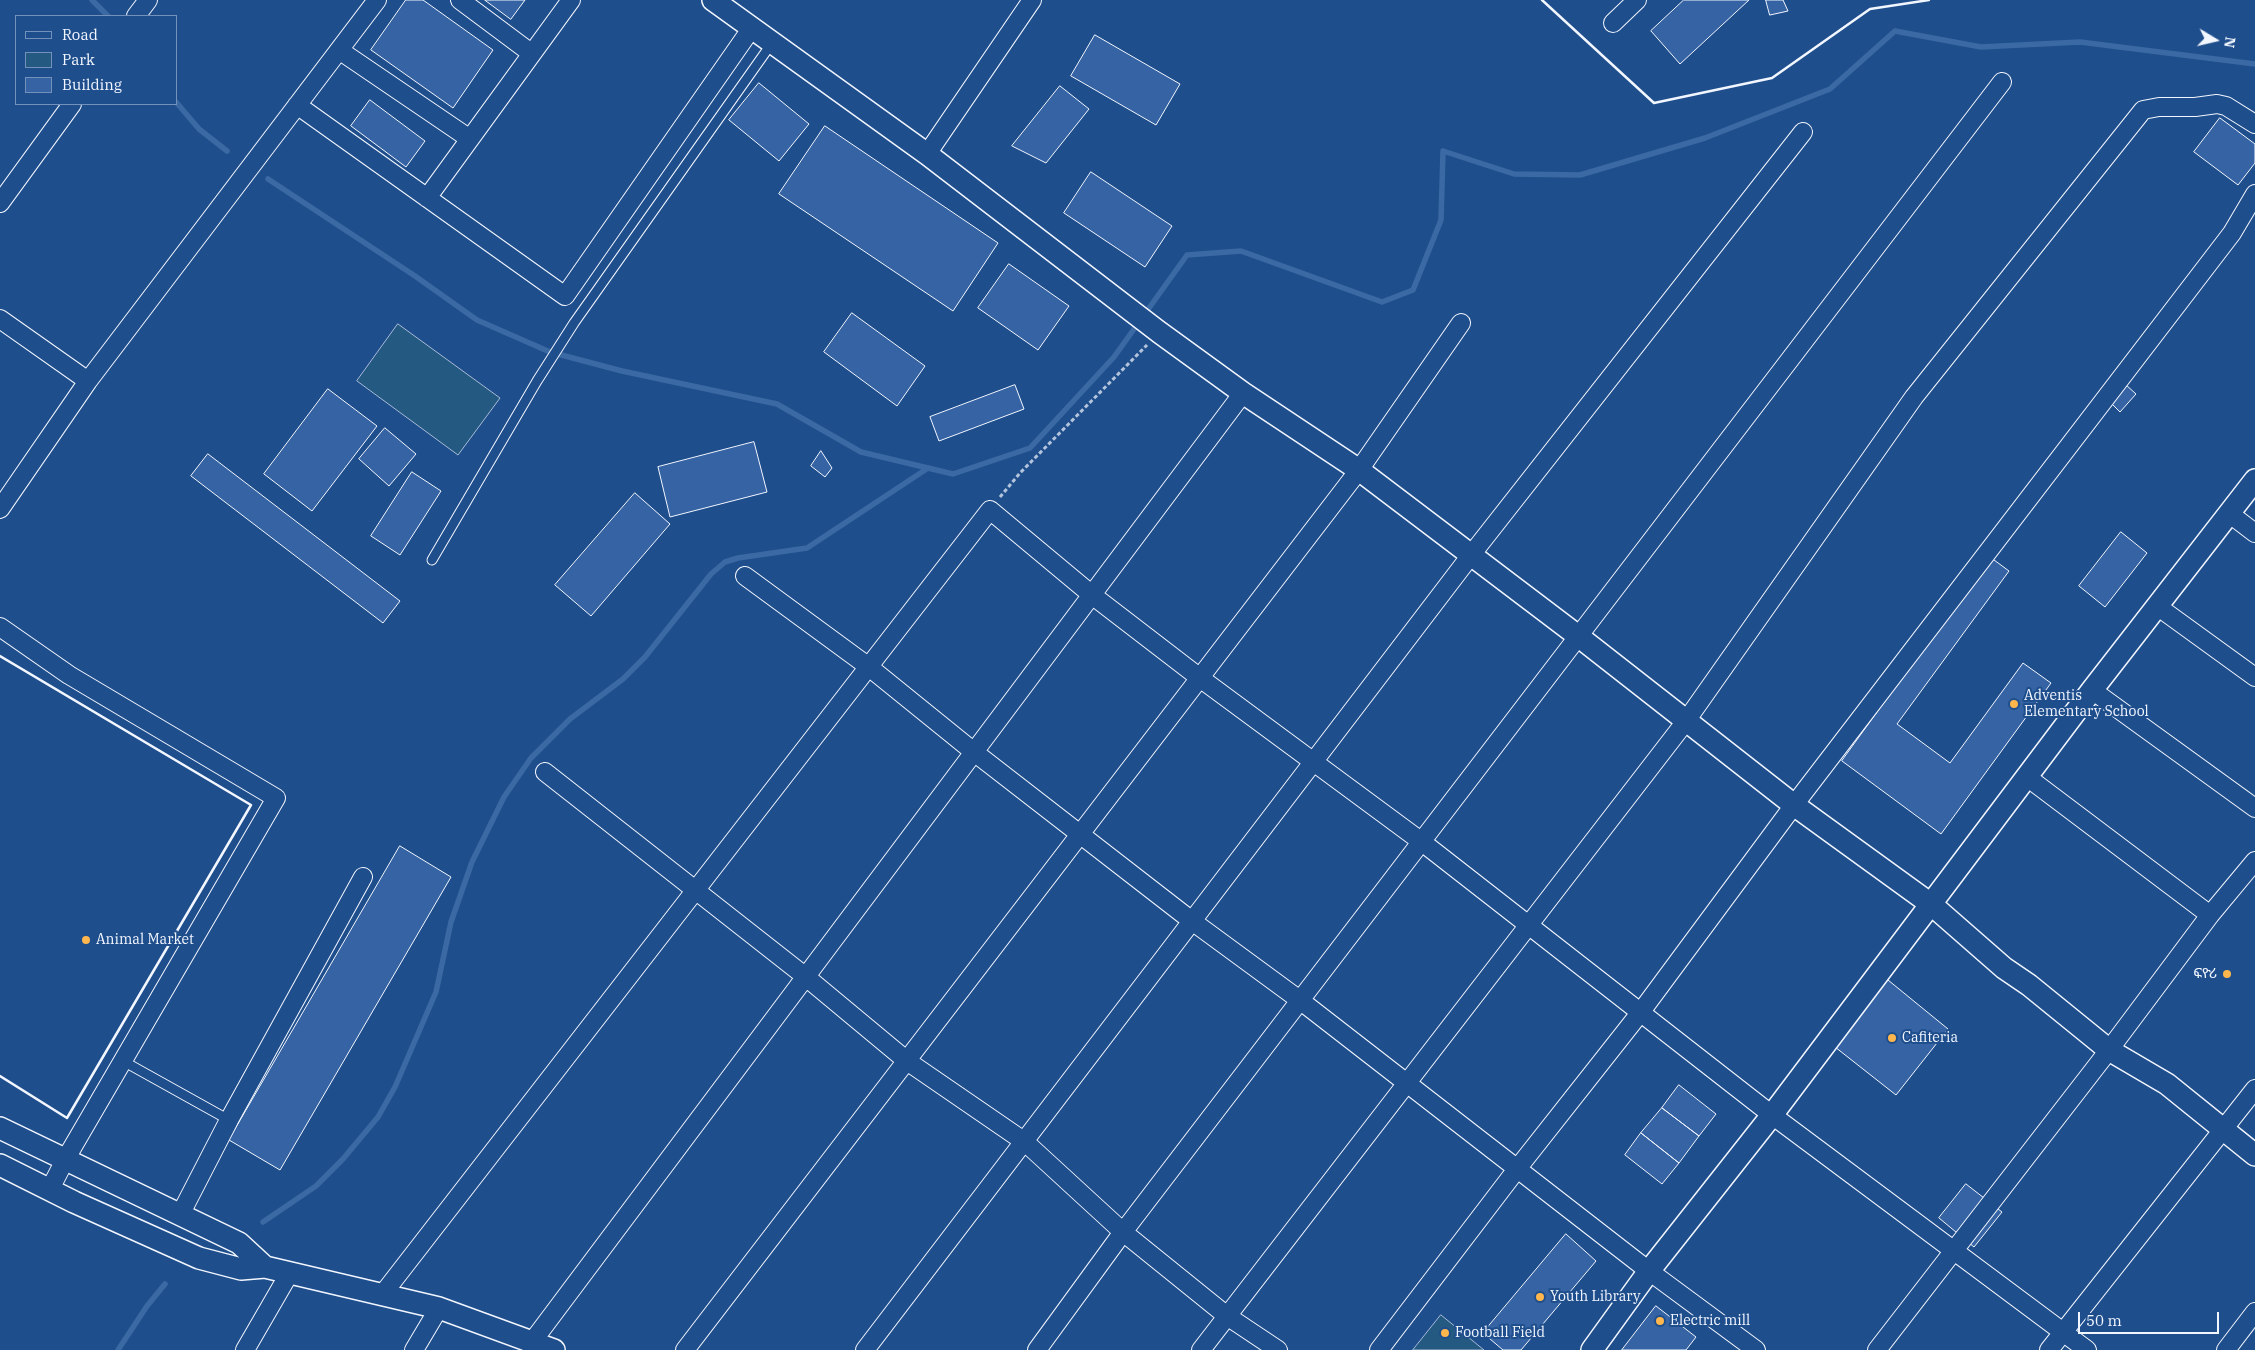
<!DOCTYPE html>
<meta charset="utf-8">
<style>
body{margin:0}
#map{position:relative;width:2255px;height:1350px;overflow:hidden;background:#1f4e8c;font-family:"IBM Plex Serif",serif}
canvas{display:block}
.legend{position:absolute;left:15px;top:15px;width:162px;height:90px;box-sizing:border-box;background:#1f4e8c;border:1px solid #7391ba;margin:0;padding:6px 9px;list-style:none;font-size:15px;color:#f2f6ff}
.legend li{display:flex;align-items:center;gap:10px;height:25px}
.legend b{width:25px;border:1px solid #7391ba}
.north{position:absolute;left:2190px;top:15px;width:50px;height:50px;-webkit-text-stroke:4px #1f4e8c;paint-order:stroke;rotate:99deg;font-size:14px;font-weight:700;line-height:20px;text-align:center;color:#f2f6ff}
.north::after{content:'';display:block;margin:auto;width:18px;height:22px;background:#f2f6ff;clip-path:polygon(50% 0,100% 100%,50% 72%,0 100%)}
.scale{position:absolute;left:2078px;top:1312px;width:141px;height:22px;box-sizing:border-box;border:2px solid #f2f6ff;border-top:0;padding-left:6px;font-size:15px;line-height:18px;white-space:nowrap;color:#f2f6ff;-webkit-text-stroke:4px #1f4e8c;paint-order:stroke}
</style>
<div id="map">
<canvas width="2255" height="1350"></canvas>
<ul class="legend">
<li><b style="height:6px;background:#1f4e8c"></b>Road</li>
<li><b style="height:14px;background:#245a82"></b>Park</li>
<li><b style="height:14px;background:#3563a3"></b>Building</li>
</ul>
<div class="north">N</div>
<div class="scale">50 m</div>
</div>
<script>
const g = document.querySelector('canvas').getContext('2d');
g.lineJoin = 'round';
function fill(path, color) { g.fillStyle = color; g.fill(path, 'evenodd'); }
function trace(path, color, width, dash) { g.strokeStyle = color; g.lineWidth = width; g.lineCap = dash ? 'butt' : 'round'; g.setLineDash(dash || []); g.stroke(path); }
function write(font, color, halo, rows, align = 'center') {
  g.font = font + ' "IBM Plex Serif","Noto Sans Ethiopic",serif'; g.lineWidth = 4; g.setLineDash([]); g.textBaseline = 'middle'; g.strokeStyle = halo; g.fillStyle = color; for (const [text, x, y, turn = 0] of rows) {
    g.save(); g.translate(x, y); g.rotate((+turn || 0) * Math.PI / 180); g.textAlign = isNaN(turn) ? turn : align; if (halo) g.strokeText(text, 0, 0); g.fillText(text, 0, 0); g.restore();
  }
}
const green = new Path2D(`
 M398 324 500 398 458 455 357 381Z
 M1441 1315 1484 1350H1413Z`);
fill(green, '#245a82');
trace(green, '#a8bbd7', 1);
trace(new Path2D(`
 M92 0 108 16
 M176 102 199 129 227 151
 M268 179 415 276 477 320 550 352 622 371 777 404 861 452 953 474 1030 448 1114 357 1187 255 1241 251 1382 302 1413 290 1441 220 1443 151 1514 174 1580 175 1705 138 1830 89 1895 31 1981 47 2080 42 2255 64
 M263 1222 316 1186 343 1159 378 1117 395 1087 436 992 451 922 472 862 504 797 531 758 570 719 623 679 645 657 711 574 725 562 738 558 807 548 928 468
 M118 1350 147 1306 165 1284`), '#3b69a3', 5.5);
const building = new Path2D(`
 M406 0H423L493 50 453 108 371 50Z
 M485 0H525L511 19Z
 M1684 0H1749L1680 64 1651 31Z
 M1766 0H1783L1788 11 1770 15Z
 M1095 35 1180 84 1156 125 1071 76Z
 M759 83 809 124 779 161 729 120Z
 M1060 86 1089 109 1046 163 1012 146Z
 M370 100 425 141 406 167 351 126Z
 M2220 118 2255 144V163L2238 185 2194 152Z
 M825 126 998 243 953 311 779 194Z
 M1091 172 1172 226 1145 267 1064 213Z
 M1009 264 1069 306 1038 350 978 308Z
 M852 313 925 366 897 406 824 352Z
 M2125 384 2136 394 2120 412 2109 401Z
 M1015 385 1024 409 939 441 930 417Z
 M328 389 377 426 312 511 264 474Z
 M385 428 416 454 389 486 359 459Z
 M754 442 767 492 670 517 658 467Z
 M821 451 832 468 825 477 811 466Z
 M208 454 400 601 383 623 191 476Z
 M412 472 441 491 400 555 371 536Z
 M635 493 670 524 591 616 555 585Z
 M2121 532 2147 553 2105 607 2079 586Z
 M1990 557 2009 571 1897 724 1950 763 2023 663 2051 683 1941 834 1842 761Z
 M400 846 451 877 280 1170 229 1140Z
 M1888 980 1948 1029 1896 1095 1835 1047Z
 M1679 1085 1716 1114 1699 1136 1662 1108Z
 M1662 1108 1699 1136 1679 1163 1641 1133Z
 M1641 1133 1679 1163 1662 1184 1625 1155Z
 M1966 1184 2002 1212 1974 1247 1939 1218Z
 M1566 1234 1596 1261 1521 1350H1503L1483 1333Z
 M1656 1306 1696 1337 1686 1350H1622Z`);
fill(building, '#3563a3');
trace(building, '#f2f6ff', 1);
const service = new Path2D(`
 M432 560 537 381 574 323 772 43
 M123 1061 229 1120`);
const minor = new Path2D(`
 M460 0 531 53
 M136 16 148 0
 M1613 23 1637 0
 M339 50 470 139
 M297 105 565 296 751 29
 M927 154 1032 0
 M427 198 571 0
 M0 203 72 104
 M0 319 88 381
 M0 509 88 381 377 0
 M2230 514 2255 533
 M745 576 869 667 974 752 1192 921 1301 1001 1649 1271 1756 1350
 M2157 606 2255 677
 M0 627 69 675 276 798 65 1160 50 1189
 M2092 690 2255 808
 M545 772 806 977 907 1061 1025 1142 1123 1232 1227 1316 1278 1350
 M2027 777 2210 915
 M180 1215 229 1120 363 877
 M382 1295 990 510 1092 595 1200 678 1422 842 1772 1115 2087 1350
 M532 1342 1243 393
 M245 1350 289 1274
 M414 1350 439 1308
 M685 1350 1359 470 1461 323
 M865 1350 1471 555 1803 132
 M1037 1350 1123 1232 2002 82
 M1201 1350 1686 721 1914 397 2143 110 2159 107H2195L2217 104 2226 106 2255 124
 M1379 1350 1517 1169 1640 1013 1794 805 2232 233 2255 194
 M1877 1350 2109 1050 2210 915 2255 861
 M2049 1350 2255 1089
 M2226 1350 2255 1312`);
const tertiary = new Path2D(`
 M713 0 927 154 1159 332 1243 393 1359 470 1578 636 1794 805 1932 905 2004 968 2029 985 2109 1050 2167 1084 2255 1155
 M0 1128 239 1243 265 1267
 M0 1165 74 1202 199 1258 241 1269 265 1267 439 1308 554 1350
 M1592 1350 1649 1271 1772 1115 2092 690 2255 480`);
trace(service, '#f2f6ff', 11);
trace(minor, '#f2f6ff', 20);
trace(tertiary, '#f2f6ff', 24);
trace(new Path2D(`
 M1000 497 1020 473 1147 345`), '#b3c4dc', 3, [4, 2.5]);
trace(service, '#1f4e8c', 9);
trace(minor, '#1f4e8c', 18);
trace(tertiary, '#1f4e8c', 21);
trace(new Path2D(`
 M1542 0 1654 103 1772 78 1870 9 1929 0
 M0 656 251 805 67 1118 0 1076`), '#f2f6ff', 2.5);
for (const [x, y, r, color] of [
 [2014,704,5,"#ffb74d"],
 [86,940,5,"#ffb74d"],
 [2227,974,5,"#ffb74d"],
 [1892,1038,5,"#ffb74d"],
 [1540,1297,5,"#ffb74d"],
 [1660,1321,5,"#ffb74d"],
 [1445,1333,5,"#ffb74d"]
]) { const dot = new Path2D(); dot.arc(x, y, r, 0, 2 * Math.PI); g.fillStyle = color; g.fill(dot); trace(dot, '#1f4e8c', 2); }
write('14px', '#f2f6ff', '#1f4e8c', [
 ["Adventis",2024,696],
 ["Elementary School",2024,712],
 ["Animal Market",96,940],
 ["ፍዮሪ",2217,974,"right"],
 ["Cafiteria",1902,1038],
 ["Youth Library",1550,1297],
 ["Electric mill",1670,1321],
 ["Football Field",1455,1333]
], 'left');
</script>
